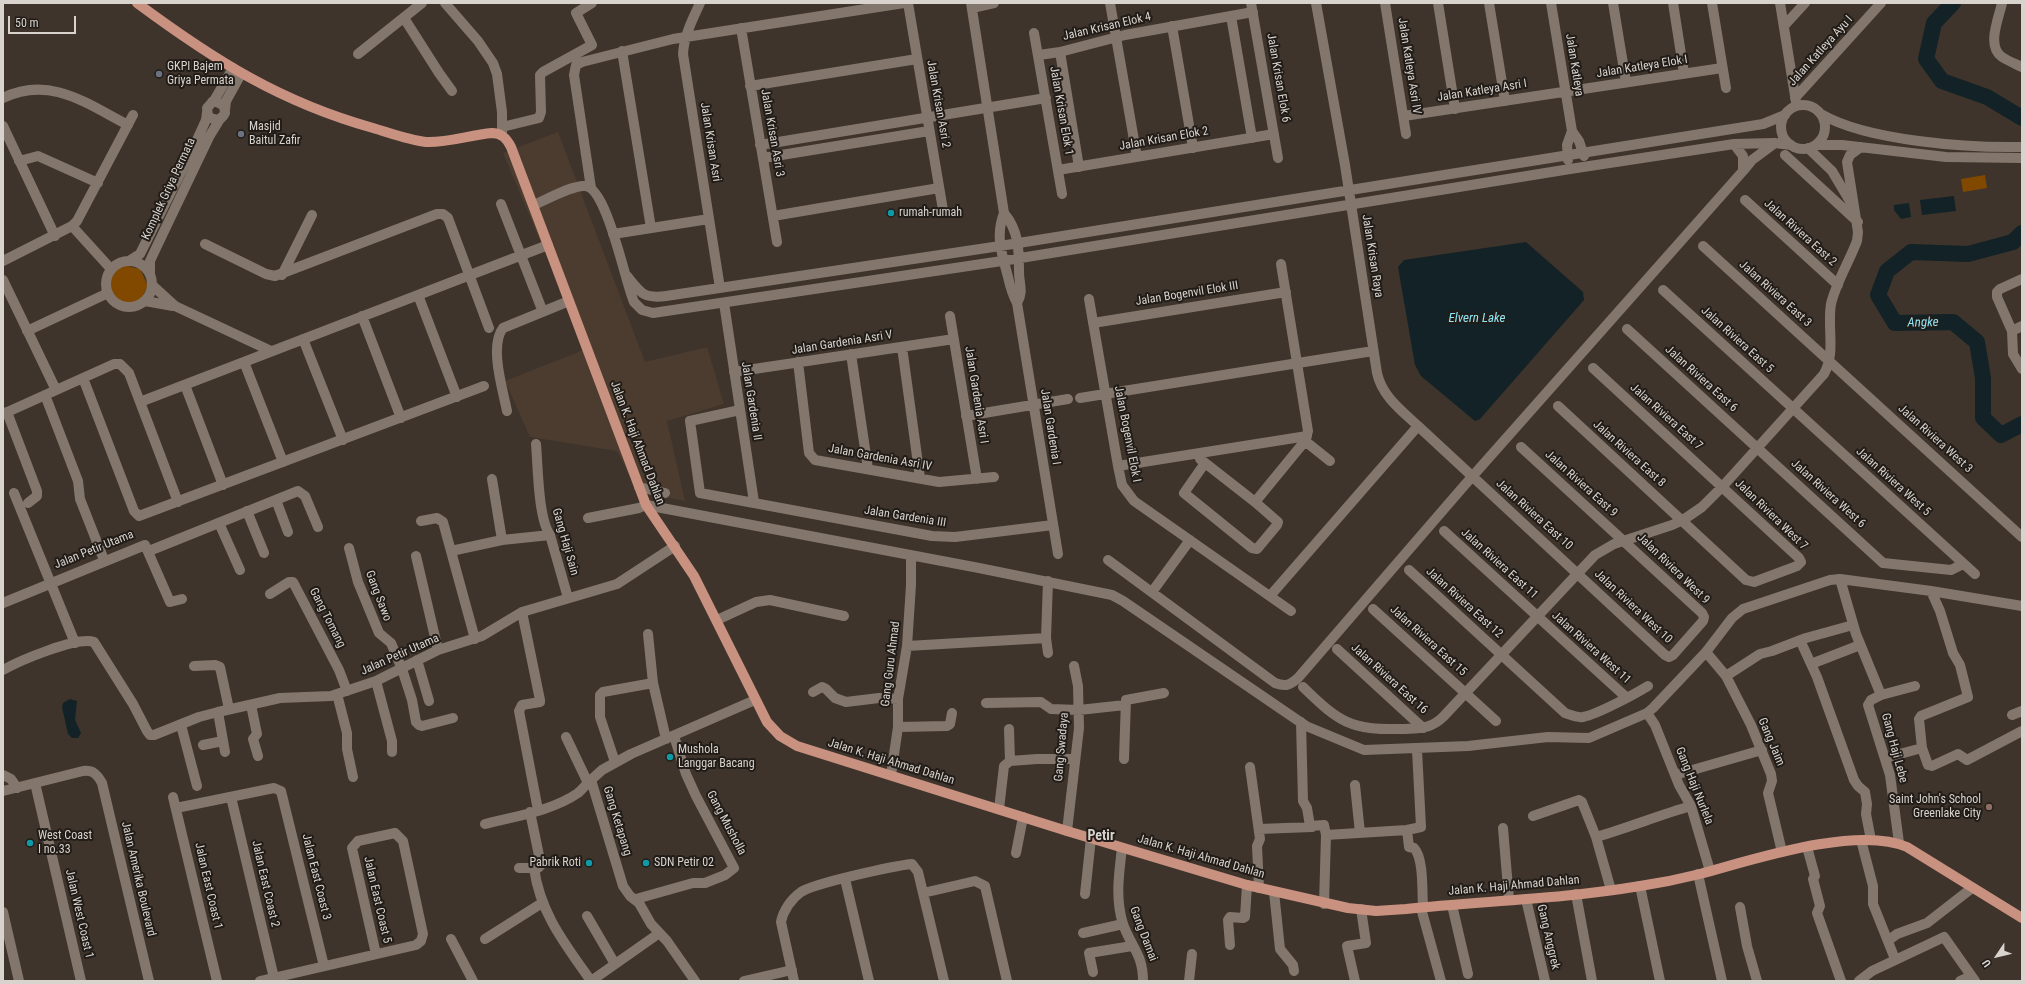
<!DOCTYPE html>
<style>
body{margin:0}
#map{position:relative;width:2025px;height:984px;overflow:hidden;background:#3e342b;font-family:"Roboto Condensed",sans-serif}
canvas{display:block}
.frame{position:absolute;inset:0;border:4px solid #d9d3cd;pointer-events:none}
.north{position:absolute;left:1977px;top:936px;width:40px;height:40px;-webkit-text-stroke:3px #211c18;paint-order:stroke;rotate:235deg;font-size:11px;font-weight:700;line-height:16px;text-align:center;color:#d9d3cd}
.north::after{content:'';display:block;margin:auto;width:14px;height:18px;background:#d9d3cd;clip-path:polygon(50% 0,100% 100%,50% 72%,0 100%)}
.scale{position:absolute;left:8px;top:16px;width:68px;height:18px;box-sizing:border-box;border:2px solid #d9d3cd;border-top:0;padding-left:5px;font-size:12px;line-height:14px;white-space:nowrap;color:#d9d3cd;-webkit-text-stroke:3px #211c18;paint-order:stroke}
</style>
<div id="map">
<canvas width="2025" height="984"></canvas>
<div class="frame"></div>
<div class="north">U</div>
<div class="scale">50 m</div>
</div>
<script>
const g = document.querySelector('canvas').getContext('2d');
g.lineJoin = 'round';
function fill(path, color) { g.fillStyle = color; g.fill(path, 'evenodd'); }
function trace(path, color, width, dash) { g.strokeStyle = color; g.lineWidth = width; g.lineCap = dash ? 'butt' : 'round'; g.setLineDash(dash || []); g.stroke(path); }
function write(font, color, halo, rows, align = 'center') {
  g.font = font + ' "Roboto Condensed",sans-serif'; g.lineWidth = 4; g.setLineDash([]); g.textBaseline = 'middle'; g.strokeStyle = halo; g.fillStyle = color; for (const [text, x, y, turn = 0] of rows) {
    g.save(); g.translate(x, y); g.rotate((+turn || 0) * Math.PI / 180); g.textAlign = isNaN(turn) ? turn : align; if (halo) g.strokeText(text, 0, 0); g.fillText(text, 0, 0); g.restore();
  }
}
fill(new Path2D(`
 M558 132 645 362 707 347 724 404 667 421 685 501 638 492 617 451 530 437 505 381 586 349 503 153Z`), '#4c3c2f');
fill(new Path2D(`
 M1985 175 1987 188 1963 192 1961 179Z
 M123 265 140 269 148 286 139 302 120 306 108 295V276Z`), '#814900');
fill(new Path2D(`
 M1954 196 1956 211 1922 215 1920 200Z
 M1909 203 1911 217 1901 219 1894 210V205Z
 M1526 242 1583 292 1584 300 1480 419 1475 421 1421 376 1415 365 1398 267 1404 260Z
 M70 699 77 701 75 720 81 733 78 738H72L68 734 62 707 63 703Z`), '#122226');
trace(new Path2D(`
 M1953 3 1934 23 1926 59 1942 81 1987 97 2022 118
 M2022 233 2013 242 1968 254 1911 252 1887 271 1878 295 1895 323 1953 322 1977 342 1983 378V418L2001 435 2022 424`), '#122226', 16);
trace(new Path2D(`
 M445 3 478 41 493 63 497 74 502 112V133
 M700 3C693 19 684 35 683 54L720 288
 M908 3 943 210
 M971 3 1004 213C995 236 1002 254 1008 277 1010 286 1012 294 1017 303 1024 292 1019 284 1019 272 1019 250 1019 231 1004 213
 M1110 3 1137 157
 M1251 3 1278 158
 M1316 3 1345 165 1377 373C1382 396 1401 410 1418 426L1665 655 1669 657 1673 655 1703 621 1704 617 1702 613 1521 447
 M1385 3 1406 134
 M1438 3 1455 109
 M1489 3 1505 101
 M1551 3 1572 131 1579 141 1584 156
 M1613 3 1626 82
 M1673 3 1684 73
 M1712 3 1726 88
 M1780 3 1796 102
 M2002 3C1999 18 1986 46 2002 57 2008 61 2016 64 2022 67
 M972 8 994 3
 M1231 16 1252 138
 M404 18 439 73 452 91
 M1172 26 1193 148
 M1784 26 1805 3
 M741 28 777 242
 M1034 33 1062 194
 M622 51 651 228
 M1060 52 1079 167
 M358 54 422 3
 M1039 55 1060 52 1125 35 1253 12
 M750 86 917 59
 M3 98C50 75 87 104 128 125
 M1795 98 1881 3
 M212 102H217L224 106 225 113C221 121 215 121 208 116L207 108 215 99 233 68
 M1781 127a22 22 0 1 1 44 0a22 22 0 1 1-44 0Z
 M225 110 226 101 241 74
 M1821 114C1867 141 1968 148 2022 147
 M1404 116 1722 68
 M3 126 55 236
 M502 127 539 118 541 112 540 75 543 72 592 45 576 13 592 3
 M1734 144 1743 156V171
 M760 145 1046 98
 M1816 145H1842L1946 157 2022 158
 M1808 148 1832 171 1854 208
 M1785 155 1858 222
 M763 158 929 131
 M1568 160 1567 145 1572 131
 M19 161 38 156 98 183
 M1058 170 1274 134
 M591 188 574 75 576 65 582 62 673 39 904 3
 M1745 200 1838 285
 M501 204 541 307
 M534 205C546 200 572 185 585 186 607 187 625 282 634 302L642 310 653 313 1002 261 1570 169 1734 144 1775 143 1791 145
 M773 216 939 188
 M613 234 709 219
 M205 244 266 274 275 276 437 214H443L448 218 489 328
 M1703 246 2022 537
 M106 284a23 23 0 1 1 46 0a23 23 0 1 1-46 0Z
 M3 261 72 226
 M129 261 140 254 196 142 206 120 207 112
 M1281 264 1308 431 1305 441 1330 461
 M111 269 72 226 77 221 133 115
 M150 273V261L157 246 209 137 220 119
 M282 275 312 215
 M627 276C641 293 643 299 666 296L1000 246 1763 124 1785 115
 M2022 279 2000 289 1997 292V297L2012 331 2013 354 2022 369
 M3 280 56 390
 M152 285 175 306 271 351
 M1663 290 1975 574
 M418 295 457 397
 M1089 299 1118 466 1122 485 1134 501 1291 611
 M145 301 173 306
 M724 303 754 502
 M1017 303 1058 554
 M362 316 401 418
 M950 316 977 479
 M1093 323 1286 292
 M1627 329 1883 563 1951 570 1963 564
 M27 331 108 293
 M2012 331 2022 326
 M303 339 343 440
 M902 347 920 478
 M851 354 868 469
 M244 362 283 462
 M798 362 809 453 815 460 939 482 994 477
 M734 372 954 339
 M83 378 134 511 139 516 484 386
 M185 385 223 485
 M45 395 78 481 80 499 104 560
 M1080 398 1373 351
 M140 402 548 245
 M1558 406 1746 580 1754 582 1797 566 1801 562 1799 558 1593 368
 M740 410 690 421 700 493 932 536 955 537 1053 525
 M507 411C503 390 489 346 503 328L569 301
 M7 412 37 491V496L28 503
 M3 414 114 364H120L129 373 178 502
 M966 416 1068 399
 M536 444C538 466 538 518 550 535L568 598
 M1200 459 1255 502
 M1205 463 1184 493 1252 548 1257 549 1277 525 1278 522 1255 502 1305 441
 M1118 466 1307 436
 M492 479 502 540
 M639 487 665 493
 M14 493 75 643
 M276 500 288 532
 M247 511 264 553
 M588 518 639 508 646 505 979 568 1112 595 1123 601 1306 726 1364 750 1468 746 1548 737 1589 738 1647 713 1653 708 1706 652 1732 618 1743 609 1830 580 1840 579 1931 591 2022 606
 M421 521 437 518 443 522 475 639
 M219 523 240 570
 M1444 531 1627 698
 M349 548 358 582 379 633 391 643 402 669 412 700 416 722 419 725 422 726 453 718
 M149 551 298 491 305 496 318 527
 M451 551 502 540 550 535
 M416 556 438 650
 M1108 560 1275 683C1286 687 1290 685 1298 678L1463 487 1743 171 1752 160 1775 143
 M1409 570 1565 713C1571 715 1576 718 1583 717 1598 714 1635 694 1648 686
 M1840 579 1856 634 1881 695 1871 700 1868 705 1890 775 1899 843
 M1152 592 1190 540
 M270 594 289 582H293L339 670 347 691
 M1270 596 1418 426
 M3 603 145 545 170 602 182 599
 M1373 609 1496 721
 M522 612 540 700V702L522 705 519 711 538 810
 M717 620 756 602 770 600 844 616
 M648 634 653 683 666 739
 M1800 640 1817 677 1854 780 1858 786 1865 792 1867 804 1866 814 1871 840
 M907 646 1046 638
 M1337 649 1423 728
 M1706 652 1726 676 1751 725 1771 774 1772 781 1768 793 1782 852
 M1048 653 1046 638 1048 581
 M417 660 429 701
 M1811 664 1860 645
 M194 666 215 665 220 667 229 709
 M3 670C19 661 77 636 94 642L133 704 147 731 150 735H154L199 717 218 712 280 698 331 696 376 681 438 650 482 636 522 612 617 584 675 546
 M1726 676 1760 654 1772 651 1806 638 1853 625
 M376 681 392 741V752
 M1303 687C1340 723 1350 730 1403 729 1419 728 1431 729 1443 717L1595 555 1614 544 1672 525 1683 520 1702 507 1723 486 1824 374C1836 353 1827 328 1831 304 1836 283 1849 262 1857 241L1858 232 1847 162 1850 155 1861 147
 M813 692 822 687 826 689 835 698 846 702 879 698 898 699
 M337 694 347 733V749L353 777
 M1881 695 1915 686
 M986 703 1041 702 1051 709 1079 710 1125 705
 M251 705 257 734 253 739 258 756
 M218 712 225 752
 M1647 713 1655 725 1679 785 1691 806 1710 871
 M2012 715 2022 711
 M1301 722 1303 801 1307 808 1310 826 1324 825 1326 835 1407 830 1421 827 1417 750
 M181 725 197 786
 M898 727 947 726 950 724 952 713
 M566 737 588 783
 M203 745 223 741
 M1922 748 1928 765 1932 766 1958 754 1967 760 2022 731
 M1885 758 1922 748 1919 719 1921 716 1968 697 1960 665 1953 653 1940 611 1931 591
 M1124 759 1126 700 1164 693
 M1010 761 1037 759H1074
 M615 762 600 717V695L603 692 653 683
 M1250 767 1260 839 1257 846 1259 888
 M3 775 11 779 17 788
 M891 775 898 727V699L907 646 911 585V556
 M1675 775 1762 750
 M35 783 81 981
 M1355 785 1360 833
 M3 791 83 771C93 770 97 774 102 783L149 981
 M173 797 217 981
 M231 797 274 978
 M176 808 274 788 281 791 324 966
 M999 809 1004 766 1010 761 1009 729
 M1533 816 1579 800 1582 802 1596 837 1611 890
 M485 824C516 816 552 811 578 793 583 789 586 784 591 780
 M1503 828 1509 900
 M1259 829 1312 827
 M1407 830 1409 847 1414 848C1424 858 1422 893 1423 908
 M1067 831 1079 728 1078 686 1074 666
 M1596 837C1628 828 1659 815 1691 806
 M1861 840 1873 886V904L1895 959
 M1807 847 1815 876 1813 879 1820 906 1817 913 1841 981
 M1122 848C1119 874 1115 898 1123 924 1131 947 1143 954 1143 981
 M1016 853 1023 817
 M519 868H538L541 865 530 812
 M534 868C540 913 565 944 591 981
 M1698 874 1722 981
 M845 879 869 981
 M1640 886 1660 981
 M1274 892 1280 949 1293 965 1294 971
 M923 893 975 881 985 886 1007 981
 M1085 894 1091 838
 M1576 894 1592 981
 M636 899 693 883H705L725 875 734 868 696 796 686 774 674 736
 M1526 899 1545 981
 M1324 904 1326 835
 M1452 905 1468 974
 M1740 907 1747 946 1757 981
 M1421 908 1441 981
 M3 912 19 981
 M587 916 615 964
 M1083 933 1123 924
 M451 939 473 981
 M485 939 542 903
 M1889 940 1897 934 1927 923 1972 888
 M1230 945 1228 920 1230 917 1243 918 1245 917 1247 885
 M1093 972 1089 953 1132 946
 M260 981 416 945 421 941 423 934 403 841 395 833 358 841 352 848 376 954
 M591 981 658 934
 M695 981 667 941 651 924 639 903 630 896 623 886 591 780 602 770 631 754 755 700
 M744 981 792 970
 M794 981 781 922C783 911 791 899 801 892 815 883 893 866 912 864L918 872 944 981
 M1189 981 1192 954
 M1355 981 1347 946 1366 943 1361 909
 M1859 981 1872 971 1944 937 1975 981
 M1960 981 1971 976`), '#83776d', 10);
trace(new Path2D(`
 M137 3C214 60 280 102 373 128 390 133 408 140 426 142 447 143 470 135 492 133 502 133 507 139 511 147L646 505 694 576 767 722 780 736 797 746 1067 831 1247 885 1348 908 1376 911 1406 909C1484 901 1563 899 1640 886 1660 883 1680 879 1700 874 1752 860 1857 825 1907 847L2022 918`), '#c99180', 10);
for (const [x, y, r, color] of [
 [159,74,4,"#6b7280"],
 [241,134,4,"#6b7280"],
 [891,213,4,"#0f9aa8"],
 [670,757,4,"#0f9aa8"],
 [1989,807,4,"#8d6e63"],
 [30,843,4,"#0f9aa8"],
 [589,863,4,"#0f9aa8"],
 [646,863,4,"#0f9aa8"]
]) { const dot = new Path2D(); dot.arc(x, y, r, 0, 2 * Math.PI); g.fillStyle = color; g.fill(dot); trace(dot, '#211c18', 1.5); }
write('12px', '#d9d3cd', '#211c18', [
 ["Jalan Krisan Elok 4",1107,27,-13],
 ["Jalan Katleya Ayu I",1821,51,-48],
 ["Jalan Katleya",1574,65,81],
 ["Jalan Katleya Asri IV",1409,66,81],
 ["Jalan Katleya Elok I",1642,67,-9],
 ["Jalan Krisan Elok 6",1278,78,80],
 ["Jalan Katleya Asri I",1482,91,-9],
 ["Jalan Krisan Asri 2",938,104,80],
 ["Jalan Krisan Elok 1",1061,111,80],
 ["Jalan Krisan Asri 3",772,133,80],
 ["Jalan Krisan Elok 2",1164,139,-10],
 ["Jalan Krisan Asri",710,142,81],
 ["Komplek Griya Permata",169,189,-65],
 ["Jalan Riviera East 2",1800,233,42],
 ["Jalan Krisan Raya",1372,256,81],
 ["Jalan Bogenvil Elok III",1187,294,-9],
 ["Jalan Riviera East 3",1775,294,42],
 ["Jalan Riviera East 5",1737,340,42],
 ["Jalan Gardenia Asri V",842,343,-9],
 ["Jalan Riviera East 6",1701,379,42],
 ["Jalan Gardenia Asri I",976,395,81],
 ["Jalan Gardenia II",751,401,81],
 ["Jalan Riviera East 7",1666,417,42],
 ["Jalan Gardenia I",1050,427,81],
 ["Jalan Bogenvil Elok I",1127,434,79],
 ["Jalan Riviera West 3",1935,439,42],
 ["Jalan K. Haji Ahmad Dahlan",637,443,69],
 ["Jalan Riviera East 8",1629,454,42],
 ["Jalan Gardenia Asri IV",880,458,10],
 ["Jalan Riviera West 5",1893,482,42],
 ["Jalan Riviera East 9",1581,484,42],
 ["Jalan Riviera West 6",1828,494,42],
 ["Jalan Riviera East 10",1534,515,42],
 ["Jalan Riviera West 7",1771,515,44],
 ["Jalan Gardenia III",905,517,9],
 ["Gang Haji Sain",565,542,74],
 ["Jalan Petir Utama",94,550,-22],
 ["Jalan Riviera East 11",1499,564,42],
 ["Jalan Riviera West 9",1673,569,44],
 ["Gang Sawo",378,596,69],
 ["Jalan Riviera East 12",1464,603,42],
 ["Jalan Riviera West 10",1633,607,43],
 ["Gang Tomang",327,618,63],
 ["Jalan Riviera East 15",1428,641,42],
 ["Jalan Riviera West 11",1591,648,42],
 ["Jalan Petir Utama",400,655,-24],
 ["Gang Guru Ahmad",891,664,-83],
 ["Jalan Riviera East 16",1389,679,42],
 ["Gang Jaim",1771,742,67],
 ["Gang Swadaya",1062,747,-85],
 ["Gang Haji Lebe",1894,748,75],
 ["Jalan K. Haji Ahmad Dahlan",891,762,17],
 ["Gang Haji Nurlela",1694,786,68],
 ["Gang Ketapang",617,821,73],
 ["Gang Musholla",726,823,62],
 ["Jalan K. Haji Ahmad Dahlan",1201,857,16],
 ["Jalan East Coast 3",316,877,76],
 ["Jalan Amerika Boulevard",138,879,77],
 ["Jalan East Coast 2",265,884,77],
 ["Jalan East Coast 1",208,886,77],
 ["Jalan K. Haji Ahmad Dahlan",1514,886,-5],
 ["Jalan East Coast 5",377,900,77],
 ["Jalan West Coast 1",79,914,77],
 ["Gang Damai",1143,934,69],
 ["Gang Anggrek",1548,937,77]
]);
write('12px', '#d9d3cd', '#211c18', [
 ["GKPI Bajem",167,67],
 ["Griya Permata",167,81],
 ["Masjid",249,127],
 ["Baitul Zafir",249,141],
 ["rumah-rumah",899,213],
 ["Mushola",678,750],
 ["Langgar Bacang",678,764],
 ["Saint John's School",1981,800,"right"],
 ["Greenlake City",1981,814,"right"],
 ["West Coast",38,836],
 ["I no.33",38,850],
 ["Pabrik Roti",581,863,"right"],
 ["SDN Petir 02",654,863]
], 'left');
write('italic 13px', '#8ee6f6', '#211c18', [
 ["Elvern Lake",1477,319],
 ["Angke",1923,323,-1]
]);
write('bold 14px', '#d9d3cd', '#211c18', [
 ["Petir",1101,836]
]);
</script>
